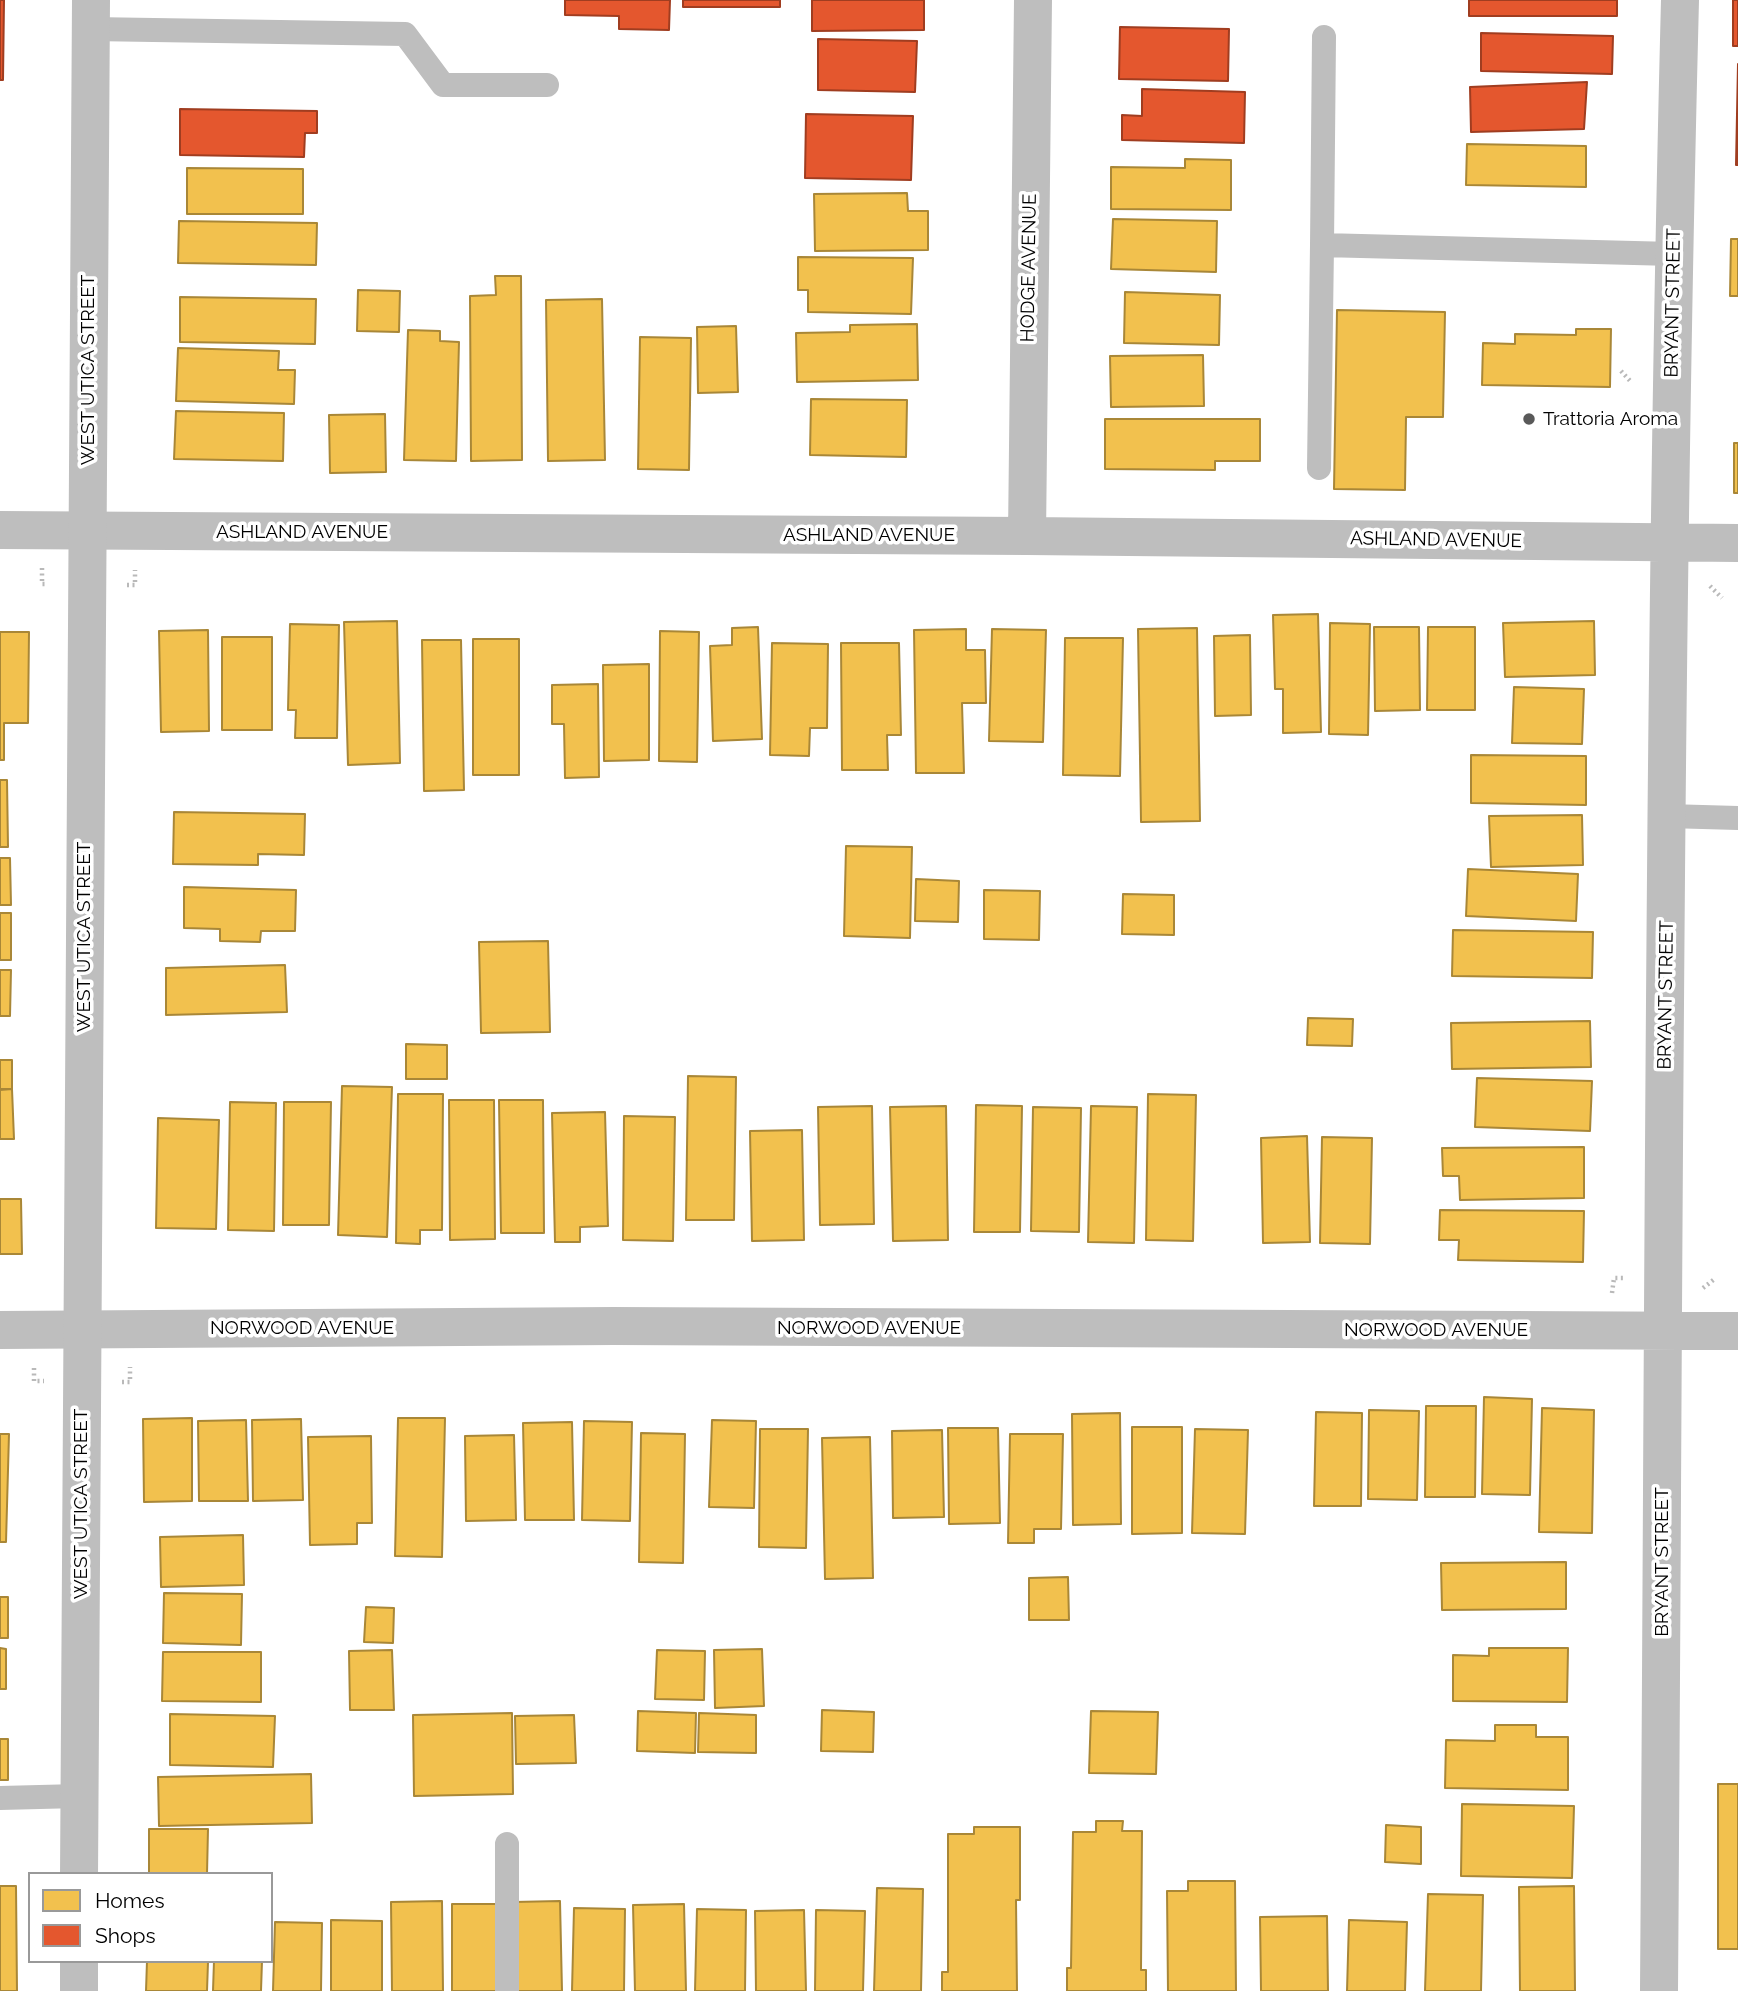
<!DOCTYPE html>
<style>
body{margin:0}
#map{position:relative;width:1738px;height:1991px;overflow:hidden;background:#fff;font-family:Raleway,sans-serif}
canvas{display:block}
.legend{position:absolute;left:28px;top:1872px;width:245px;height:91px;box-sizing:border-box;background:#fff;border:2px solid #999;margin:0;padding:9px 12px;list-style:none;font-size:21px;color:#000}
.legend li{display:flex;align-items:center;gap:14px;height:35px}
.legend b{width:35px;border:2px solid #999}
</style>
<div id="map">
<canvas width="1738" height="1991"></canvas>
<ul class="legend">
<li><b style="height:19px;background:#f2c14e"></b>Homes</li>
<li><b style="height:19px;background:#e4572e"></b>Shops</li>
</ul>
</div>
<script>
const g = document.querySelector('canvas').getContext('2d');
g.lineJoin = 'round';
function fill(path, color) { g.fillStyle = color; g.fill(path, 'evenodd'); }
function trace(path, color, width, dash) { g.strokeStyle = color; g.lineWidth = width; g.lineCap = dash ? 'butt' : 'round'; g.setLineDash(dash || []); g.stroke(path); }
function write(font, color, halo, rows, align = 'center') {
  g.font = font + ' Raleway,sans-serif'; g.lineWidth = 7; g.setLineDash([]); g.textBaseline = 'middle'; g.strokeStyle = halo; g.fillStyle = color; for (const [text, x, y, turn = 0] of rows) {
    g.save(); g.translate(x, y); g.rotate((+turn || 0) * Math.PI / 180); g.textAlign = isNaN(turn) ? turn : align; if (halo) g.strokeText(text, 0, 0); g.fillText(text, 0, 0); g.restore();
  }
}
const homes = new Path2D(`
 M1467 144 1586 146V187L1466 185Z
 M1185 159 1231 160V210L1111 209V167L1185 168Z
 M187 168 303 169V214H187Z
 M907 193 908 211H928V250L815 251 814 194Z
 M1113 219 1217 221 1216 272 1111 269Z
 M179 221 317 223 316 265 178 263Z
 M1731 239H1738V296H1730Z
 M798 257 913 258 911 314 808 312V290H798Z
 M495 276H521L522 460 471 461 470 296 496 295Z
 M358 290 400 291 399 332 357 331Z
 M1125 292 1220 295 1219 345 1124 343Z
 M180 297 316 299 315 344 180 342Z
 M602 299 605 460 548 461 546 300Z
 M1337 310 1445 312 1443 417H1406L1405 490 1334 489Z
 M917 324 918 380 797 382 796 333 850 332V325Z
 M736 326 738 392 698 393 697 327Z
 M1576 329H1611L1610 387 1482 385 1483 343 1515 344V334L1576 335Z
 M408 330 440 331V341L459 342 456 461 404 460Z
 M640 337 691 338 689 470 638 469Z
 M178 348 279 351 278 370H295L294 404 176 401Z
 M1203 355 1204 406 1111 407 1110 356Z
 M811 399 907 400 906 457 810 455Z
 M176 411 284 413 283 461 174 459Z
 M385 414 386 472 330 473 329 415Z
 M1105 419H1260V461H1215V470L1105 469Z
 M1734 443H1738V493H1734Z
 M1318 614 1321 732 1283 733V689H1275L1273 615Z
 M397 621 400 763 348 765 344 622Z
 M1594 621 1595 675 1505 677 1503 623Z
 M1330 623 1370 624 1368 735 1329 734Z
 M290 624 339 625 337 738H295L296 710H288Z
 M758 627 762 739 713 741 710 646 732 645V628Z
 M1374 627H1419L1420 710 1375 711Z
 M1428 627H1475V710H1427Z
 M1197 628 1200 821 1141 822 1138 629Z
 M966 629V650H985L986 703H962L964 773H916L914 630Z
 M992 629 1046 630 1043 742 989 741Z
 M208 630 209 731 161 732 159 631Z
 M660 631 699 632 697 762 659 761Z
 M0 632H29L28 723H4V760H0Z
 M1250 635 1251 715 1215 716 1214 636Z
 M222 637H272V730H222Z
 M1065 638H1123L1120 776 1063 775Z
 M473 639H519V775H473Z
 M422 640H461L464 790 424 791Z
 M772 643 828 644 827 728H810L809 756 770 755Z
 M841 643H899L901 735H887L888 770H842Z
 M649 664V760L604 761 603 665Z
 M598 684 599 777 565 778 564 724H552V685Z
 M1514 687 1584 689 1582 744 1512 743Z
 M1471 755 1586 756V805L1471 803Z
 M0 780H7L8 847H0Z
 M174 812 305 814 304 855 258 854V865L173 864Z
 M1582 815 1583 865 1491 867 1489 816Z
 M846 846 912 847 910 938 844 936Z
 M0 858H10L11 905H0Z
 M1468 869 1578 874 1576 921 1466 916Z
 M916 879 959 881 958 922 915 921Z
 M184 887 296 890 295 931H261L260 942 220 941V929L184 928Z
 M984 890 1040 891 1039 940 984 939Z
 M1123 894 1174 895V935L1122 934Z
 M0 913H11V960H0Z
 M1453 930 1593 932 1592 978 1452 976Z
 M548 941 550 1032 481 1033 479 942Z
 M285 965 287 1012 166 1015V968Z
 M0 970H11L10 1016H0Z
 M1308 1018 1353 1019 1352 1046 1307 1045Z
 M1590 1021 1591 1067 1452 1069 1451 1023Z
 M406 1044 447 1045V1079H406Z
 M0 1060H12V1089H0Z
 M688 1076 736 1077 734 1220H686Z
 M1477 1078 1592 1081 1590 1131 1475 1127Z
 M342 1086 392 1087 387 1237 338 1235Z
 M12 1089 14 1139H0V1090Z
 M398 1094H443L442 1230H420V1244L396 1243Z
 M1148 1094 1196 1095 1193 1241 1146 1240Z
 M449 1100H494L495 1239 450 1240Z
 M499 1100H543L544 1233H501Z
 M230 1102 276 1103 274 1231 228 1230Z
 M284 1102H331L329 1225H283Z
 M976 1105 1022 1106 1020 1232H974Z
 M872 1106 874 1224 820 1225 818 1107Z
 M946 1106 948 1240 893 1241 890 1107Z
 M1091 1106 1137 1107 1134 1243 1088 1242Z
 M1033 1107 1081 1108 1079 1232 1031 1231Z
 M605 1112 608 1226 580 1227V1242H555L552 1113Z
 M624 1116 675 1117 673 1241 623 1240Z
 M158 1118 219 1120 216 1229 156 1228Z
 M802 1130 804 1240 752 1241 750 1131Z
 M1307 1136 1310 1242 1263 1243 1261 1138Z
 M1322 1137 1372 1138 1370 1244 1320 1243Z
 M1584 1147V1198L1460 1200 1459 1176H1443L1442 1148Z
 M0 1199H21L22 1254H0Z
 M1440 1210 1584 1211 1583 1262 1458 1260 1459 1240H1439Z
 M1484 1397 1532 1399 1530 1495 1482 1494Z
 M1426 1406H1476L1475 1497H1425Z
 M1542 1408 1594 1410 1592 1533 1539 1532Z
 M1369 1410 1419 1411 1417 1500 1368 1499Z
 M1316 1412 1362 1413 1361 1506H1314Z
 M1120 1413 1121 1524 1073 1525 1072 1414Z
 M192 1418V1501L144 1502 143 1419Z
 M398 1418H445L442 1557 395 1556Z
 M301 1419 303 1500 253 1501 252 1420Z
 M246 1420 248 1501H199L198 1421Z
 M712 1420 756 1421 754 1508 709 1507Z
 M584 1421 632 1422 630 1521 582 1520Z
 M572 1422 574 1520H525L523 1423Z
 M1132 1427H1182V1533L1132 1534Z
 M948 1428H998L1000 1523 949 1524Z
 M760 1429H808L806 1548 759 1547Z
 M1195 1429 1248 1430 1245 1534 1192 1533Z
 M942 1430 944 1517 893 1518 892 1431Z
 M641 1433 685 1434 683 1563 639 1562Z
 M0 1434H9L6 1542H0Z
 M1010 1434H1063L1061 1529H1034V1543H1008Z
 M514 1435 516 1520 466 1521 465 1436Z
 M371 1436 372 1523H357V1544L310 1545 308 1437Z
 M870 1437 873 1578 825 1579 822 1438Z
 M243 1535 244 1585 161 1587 160 1537Z
 M1566 1562V1609L1442 1610 1441 1563Z
 M1068 1577 1069 1620H1029V1578Z
 M164 1593 242 1594 241 1645 163 1643Z
 M0 1597H8V1638H0Z
 M366 1607 394 1608 393 1643 364 1642Z
 M0 1648 6 1649V1689H0Z
 M1489 1648H1568L1567 1702 1453 1701V1655L1489 1656Z
 M762 1649 764 1706 715 1708 714 1650Z
 M392 1650 394 1710H350L349 1651Z
 M657 1650 705 1651 704 1700 655 1699Z
 M163 1652H261V1702L162 1701Z
 M822 1710 874 1712 873 1752 821 1751Z
 M638 1711 696 1713 695 1753 637 1751Z
 M1091 1711 1158 1712 1156 1774 1089 1773Z
 M512 1713 513 1794 414 1796 413 1715Z
 M699 1713 756 1715V1753L698 1752Z
 M170 1714 275 1716 273 1767 170 1765Z
 M574 1715 576 1763 516 1764 515 1716Z
 M1495 1725H1536V1737H1568V1790L1445 1788 1446 1740 1495 1741Z
 M0 1739H8V1780H0Z
 M311 1774 312 1823 159 1826 158 1777Z
 M1718 1784H1738V1949H1718Z
 M1462 1804 1574 1806 1572 1878 1461 1876Z
 M1096 1821H1123L1122 1831H1142L1141 1970H1146V1991H1067V1968H1071L1073 1832H1096Z
 M1386 1825 1421 1827V1864L1385 1862Z
 M974 1827H1020V1900H1016L1017 1991H942V1972H948V1834H974Z
 M149 1829H208L207 1874H149Z
 M1188 1881H1235L1236 1991H1168L1167 1891H1188Z
 M0 1886H16L17 1991H0Z
 M1574 1886 1575 1991H1520L1519 1887Z
 M877 1888 923 1889 921 1991H874Z
 M1428 1894 1483 1895 1481 1991H1425Z
 M442 1901 443 1991H392L391 1902Z
 M560 1901 562 1991H516L514 1902Z
 M452 1904H502V1991H452Z
 M684 1904 686 1991H635L633 1905Z
 M574 1908 625 1909 624 1991H572Z
 M697 1909 746 1910 745 1991H695Z
 M804 1910 806 1991H756L755 1911Z
 M816 1910 865 1911 863 1991H815Z
 M1327 1916 1328 1991H1261L1260 1917Z
 M331 1920 382 1921V1991H331Z
 M1349 1920 1407 1922 1405 1991H1347Z
 M275 1922 322 1923 321 1991H273Z
 M147 1961 208 1962 207 1991H146Z
 M214 1961H262L261 1991H213Z`);
fill(homes, '#f2c14e');
trace(homes, '#a98737', 2);
const shops = new Path2D(`
 M0 0H4L3 80H0Z
 M565 0H670L669 30 619 29V16L565 15Z
 M683 0H780V7H683Z
 M812 0H924V30L812 31Z
 M1469 0H1617V16H1469Z
 M1733 0H1738V46H1733Z
 M1120 27 1229 29 1228 81 1119 79Z
 M1481 33 1613 36 1612 74 1481 71Z
 M818 39 917 41 915 92 818 90Z
 M1738 64V165H1736Z
 M1587 82 1584 129 1471 132 1470 87Z
 M1142 89 1245 92 1244 143 1122 140V115L1142 116Z
 M180 109 317 111V133H305L304 157 180 155Z
 M806 114 913 116 911 180 805 178Z`);
fill(shops, '#e4572e');
trace(shops, '#a03d20', 2);
trace(new Path2D(`
 M1621 371 1632 383
 M42 568V584H48
 M127 585H135V570
 M1710 586 1722 598
 M1703 1288 1716 1278
 M1612 1293 1614 1278H1625
 M34 1368V1381H44
 M122 1382H130V1367`), '#b9b9b9', 4.5, [2, 3.5]);
trace(new Path2D(`
 M91 29 405 34 443 85H547
 M1324 37 1322 245 1673 254
 M1319 468 1322 245
 M1667 816 1738 818
 M0 1798 79 1796
 M507 1844V1991`), '#bebebe', 24);
trace(new Path2D(`
 M0 530 1027 536 1738 543
 M1027 536 1033 0
 M0 1330 614 1326 1738 1331
 M1659 1991C1664 1327 1663 664 1680 0`), '#bebebe', 38);
trace(new Path2D(`
 M79 1874 91 0
 M79 1991V1961`), '#bebebe', 38);
for (const [x, y, r, color] of [
 [1529,419,7,"#595959"]
]) { const dot = new Path2D(); dot.arc(x, y, r, 0, 2 * Math.PI); g.fillStyle = color; g.fill(dot); trace(dot, '#fff', 2.5); }
write('19px', '#000', '#fff', [
 ["HODGE AVENUE",1029,268,-89],
 ["BRYANT STREET",1673,303,-89],
 ["WEST UTICA STREET",88,370,-90],
 ["ASHLAND AVENUE",302,532],
 ["ASHLAND AVENUE",869,535],
 ["ASHLAND AVENUE",1436,540,1],
 ["WEST UTICA STREET",84,937,-90],
 ["BRYANT STREET",1666,995,-89],
 ["NORWOOD AVENUE",302,1328],
 ["NORWOOD AVENUE",869,1328],
 ["NORWOOD AVENUE",1436,1330],
 ["WEST UTICA STREET",81,1504,-90],
 ["BRYANT STREET",1662,1562,-90]
]);
write('19px', '#000', '#fff', [
 ["Trattoria Aroma",1543,419]
], 'left');
</script>
